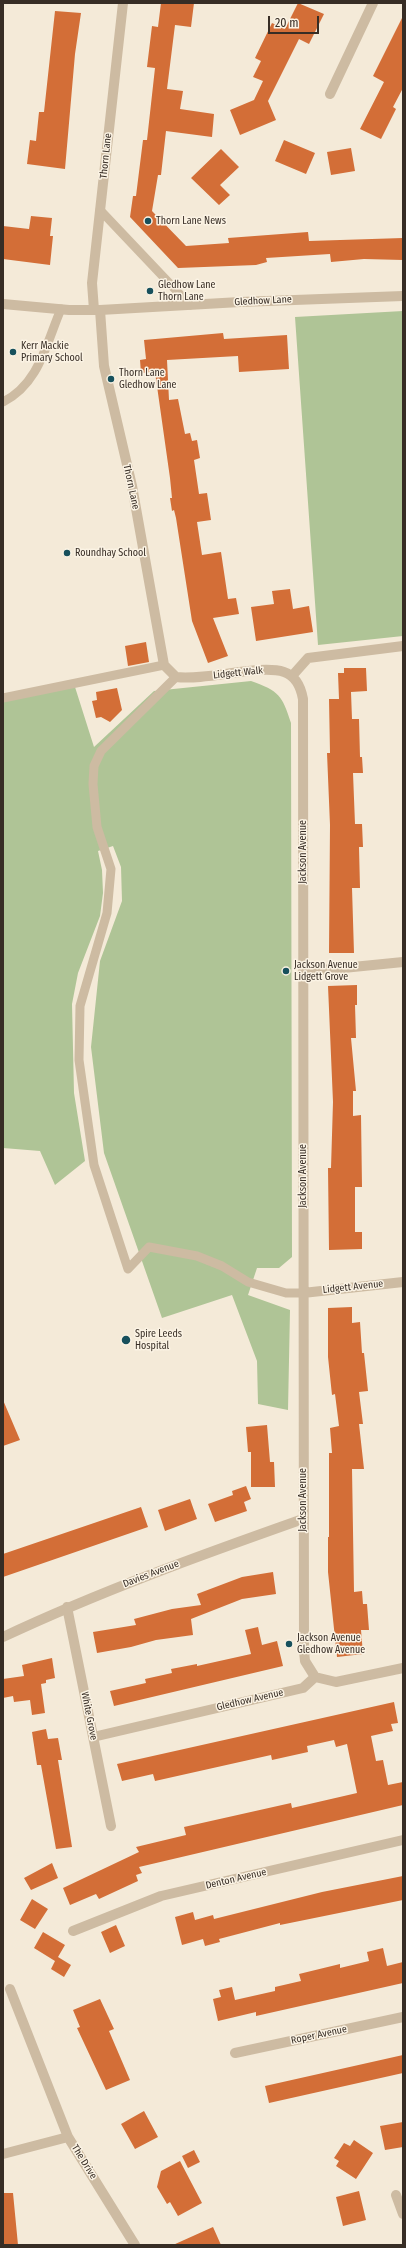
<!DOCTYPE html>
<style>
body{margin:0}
#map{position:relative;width:406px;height:2248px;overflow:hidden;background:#f4ead8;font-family:"Fira Sans Condensed",sans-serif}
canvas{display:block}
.frame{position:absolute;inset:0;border:4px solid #372d25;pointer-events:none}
.scale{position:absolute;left:268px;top:16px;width:51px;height:18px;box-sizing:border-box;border:2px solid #372d25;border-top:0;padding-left:5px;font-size:12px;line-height:14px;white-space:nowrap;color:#372d25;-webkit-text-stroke:3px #fbf3e4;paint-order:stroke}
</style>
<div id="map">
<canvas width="406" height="2248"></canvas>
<div class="frame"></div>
<div class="scale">20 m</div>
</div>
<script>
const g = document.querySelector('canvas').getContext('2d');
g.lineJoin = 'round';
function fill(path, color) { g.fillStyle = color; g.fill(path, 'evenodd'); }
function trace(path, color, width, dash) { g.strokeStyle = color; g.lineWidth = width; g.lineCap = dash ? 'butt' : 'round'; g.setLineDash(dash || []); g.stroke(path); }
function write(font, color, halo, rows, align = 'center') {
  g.font = font + ' "Fira Sans Condensed",sans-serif'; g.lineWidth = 3; g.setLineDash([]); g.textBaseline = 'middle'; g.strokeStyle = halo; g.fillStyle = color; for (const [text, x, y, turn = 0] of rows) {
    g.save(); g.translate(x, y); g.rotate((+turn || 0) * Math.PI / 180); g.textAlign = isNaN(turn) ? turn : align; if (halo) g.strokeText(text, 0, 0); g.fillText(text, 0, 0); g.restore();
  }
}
fill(new Path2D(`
 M403 311V636L318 645 295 317Z
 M251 681C279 691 282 695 291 723L292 1257 279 1268H257L248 1295 290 1310 288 1410 258 1404 257 1361 232 1295 162 1318 104 1153 91 1047 100 961 122 901 121 867 113 846 98 851 102 870 103 893 100 916 78 973 72 1004 74 1093 85 1161 55 1185 40 1151 3 1148V701L75 687 94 747 154 691Z`), '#afc496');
fill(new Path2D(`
 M161 3H194L191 27 175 25 167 89 183 91 180 109 214 114 212 137 166 131 161 175H158L152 211 186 246 229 243 228 238 308 232 309 241 403 238V260L364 259 331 262 330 254 266 258 267 262 256 265 178 268 130 217 133 196H136L143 140H147L155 68 147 67 152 26 158 27Z
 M298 3 324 14 309 44 299 39 268 101 276 120 240 135 230 110 254 100 263 81 253 77 261 61 255 58 272 23 285 29Z
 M55 11 81 13 75 54 65 169 27 164 30 140 36 141 39 112H44Z
 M403 16V88L393 107 396 109 381 139 360 129 384 82 373 76Z
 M284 140 315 153 306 174 275 161Z
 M351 148 355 171 331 175 327 152Z
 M221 149 239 167 220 185 230 195 219 205 191 178Z
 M31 216 52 218 50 236H53L50 265 3 259V226L29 229Z
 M223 333 224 339 287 335 289 369 239 372 238 356 167 360 169 400 178 399 185 434 190 433 192 441 197 440 200 458 194 460 199 494 207 493 211 520 197 522 202 555 221 552 228 599 236 598 239 614 213 618 228 656 208 663 192 621 176 518 174 510 172 511 170 498H172L170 478 155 372 141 373 140 360 146 359 144 340Z
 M290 589 293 609 309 606 313 632 256 641 251 607 274 604 272 591Z
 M146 642 149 662 128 666 125 646Z
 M344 668H366L367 691 351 692 352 719H359L360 757H362L363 773H353L355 824H362L363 847H359L360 888H352L354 953H329L330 825 327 753H330L329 699H339L338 673H344Z
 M117 688 122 710 110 722 101 717 96 718 92 701 97 700 96 692Z
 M357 985V1005H355L356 1038H351L356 1091H353V1116L361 1115 362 1187H355V1232H362V1249L329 1250 328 1168H331L333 1102 328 986Z
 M352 1307V1323L360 1322 362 1353H364L368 1391 359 1392 363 1424H359L364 1469H352L354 1592 362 1591 363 1604H367L369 1630H361L363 1654 337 1657 328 1572V1537H329V1453H332L330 1428 339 1426 335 1394 332 1395 328 1357V1308Z
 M3 1400 20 1440 3 1446Z
 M267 1425 270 1462H274L275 1487H251V1452H248L246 1427Z
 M246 1486 251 1499 244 1502 247 1511 215 1522 208 1504 233 1495 232 1491Z
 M190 1499 197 1519 165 1531 158 1510Z
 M141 1507 148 1527 3 1577V1554Z
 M273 1572 276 1594 242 1599 191 1619 193 1635 156 1640 131 1647 97 1653 93 1632 136 1625 134 1619 172 1609 201 1605 197 1594 242 1577Z
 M258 1627 262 1645 277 1641 283 1666 114 1706 110 1691 146 1683 145 1679 172 1673 171 1669 197 1664V1666L251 1654 245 1630Z
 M52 1658 55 1678 46 1680V1683L41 1684 45 1713 32 1715 30 1700 14 1702 13 1696 3 1698V1679L24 1676 22 1665Z
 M394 1702 398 1723 391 1724 393 1731 371 1736 376 1761 383 1760 388 1785 403 1782V1805L139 1867 142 1873 136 1875 138 1881 99 1899 96 1894 70 1905 63 1888 139 1852 136 1847 186 1835 184 1827 291 1803 292 1808 357 1793 347 1744 336 1747 334 1740 307 1746 308 1752 272 1760 271 1755 155 1781 153 1774 122 1781 117 1764Z
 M46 1729 48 1739 58 1738 62 1760H58L72 1847 56 1849 41 1765H37L32 1732Z
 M52 1863 58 1878 31 1890 24 1878Z
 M403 1876V1900L280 1925V1923L219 1939 220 1942 205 1946 203 1939 182 1945 175 1917 193 1912 195 1920 213 1915 214 1919 322 1892Z
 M32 1899 48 1909 35 1929 20 1920Z
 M116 1925 125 1946 110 1953 101 1932Z
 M43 1932 65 1945 58 1957 71 1965 64 1977 51 1969 55 1961 34 1948Z
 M383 1948 387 1966 403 1962V1983L256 2016V2012L218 2021 213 1999 221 1997 219 1990 232 1987 235 2000 275 1991V1987L301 1981 299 1974 340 1964V1968L369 1961 367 1952Z
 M100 1999 114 2029 109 2031 130 2080 106 2090 77 2028 80 2027 73 2010Z
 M403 2055V2073L269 2103 265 2086Z
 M144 2111 158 2137 135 2149 121 2124Z
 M403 2122V2147L385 2150 380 2126Z
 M354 2140 373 2153 356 2179 336 2166 339 2161 334 2158 344 2143 350 2146Z
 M194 2150 200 2162 188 2168 182 2156Z
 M180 2161 202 2203 178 2216 170 2202 167 2204 157 2187 161 2171Z
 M359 2191 366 2220 343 2226 336 2197Z
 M3 2193H13L18 2245H3Z
 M213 2227 221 2245H173Z`), '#d36e37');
trace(new Path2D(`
 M100 210 190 305
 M3 402C39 384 46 344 61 309
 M176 677 101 751 94 766 93 784 97 827 111 869 107 913 80 1006 79 1060 94 1165 128 1269 149 1247 197 1256 222 1266 248 1282 286 1293H303
 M3 698 164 665`), '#cdbba2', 9);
trace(new Path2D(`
 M330 94 373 3
 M94 310 92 283 123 3
 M100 310 104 366 132 486 164 665 176 677C207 681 259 664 284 672 296 676 301 688 303 699L304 1651 305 1661 315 1677
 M292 676 308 658 403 646
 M303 972 403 962
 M303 1293 403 1282
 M67 1607 111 1826
 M3 1637C101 1591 201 1555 303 1519
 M315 1677 336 1682 403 1668
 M93 1737 303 1688 315 1677
 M73 1931 161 1896 403 1840
 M10 1989 68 2137
 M235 2053 403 2017
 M3 2154 68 2137 135 2245
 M396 2195 403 2214`), '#cdbba2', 10);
trace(new Path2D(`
 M3 304 69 310H100L240 302 403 296`), '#cdbba2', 10);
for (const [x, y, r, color] of [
 [148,221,4,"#17505c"],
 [150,291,4,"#17505c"],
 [13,352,4,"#17505c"],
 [111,379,4,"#17505c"],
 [67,553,4,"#17505c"],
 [286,971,4,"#17505c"],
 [126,1340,5,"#17505c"],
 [289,1644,4,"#17505c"]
]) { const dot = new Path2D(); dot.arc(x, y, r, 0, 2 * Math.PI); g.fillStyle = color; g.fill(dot); trace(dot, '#fbf3e4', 1.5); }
write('10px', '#372d25', '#fbf3e4', [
 ["Thorn Lane",106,156,-84],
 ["Gledhow Lane",263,301,-3],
 ["Thorn Lane",131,487,78],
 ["Lidgett Walk",238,673,-6],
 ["Jackson Avenue",303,852,-90],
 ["Jackson Avenue",303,1176,-90],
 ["Lidgett Avenue",353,1287,-6],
 ["Jackson Avenue",303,1500,-90],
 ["Davies Avenue",151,1574,-21],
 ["Gledhow Avenue",250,1700,-13],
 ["White Grove",89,1716,79],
 ["Denton Avenue",236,1879,-13],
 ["Roper Avenue",319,2035,-12],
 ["The Drive",84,2162,58]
]);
write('10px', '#372d25', '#fbf3e4', [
 ["Thorn Lane News",156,221],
 ["Gledhow Lane",158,285],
 ["Thorn Lane",158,297],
 ["Kerr Mackie",21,346],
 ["Primary School",21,358],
 ["Thorn Lane",119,373],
 ["Gledhow Lane",119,385],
 ["Roundhay School",75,553],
 ["Jackson Avenue",294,965],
 ["Lidgett Grove",294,977],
 ["Spire Leeds",135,1334],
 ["Hospital",135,1346],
 ["Jackson Avenue",297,1638],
 ["Gledhow Avenue",297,1650]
], 'left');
</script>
